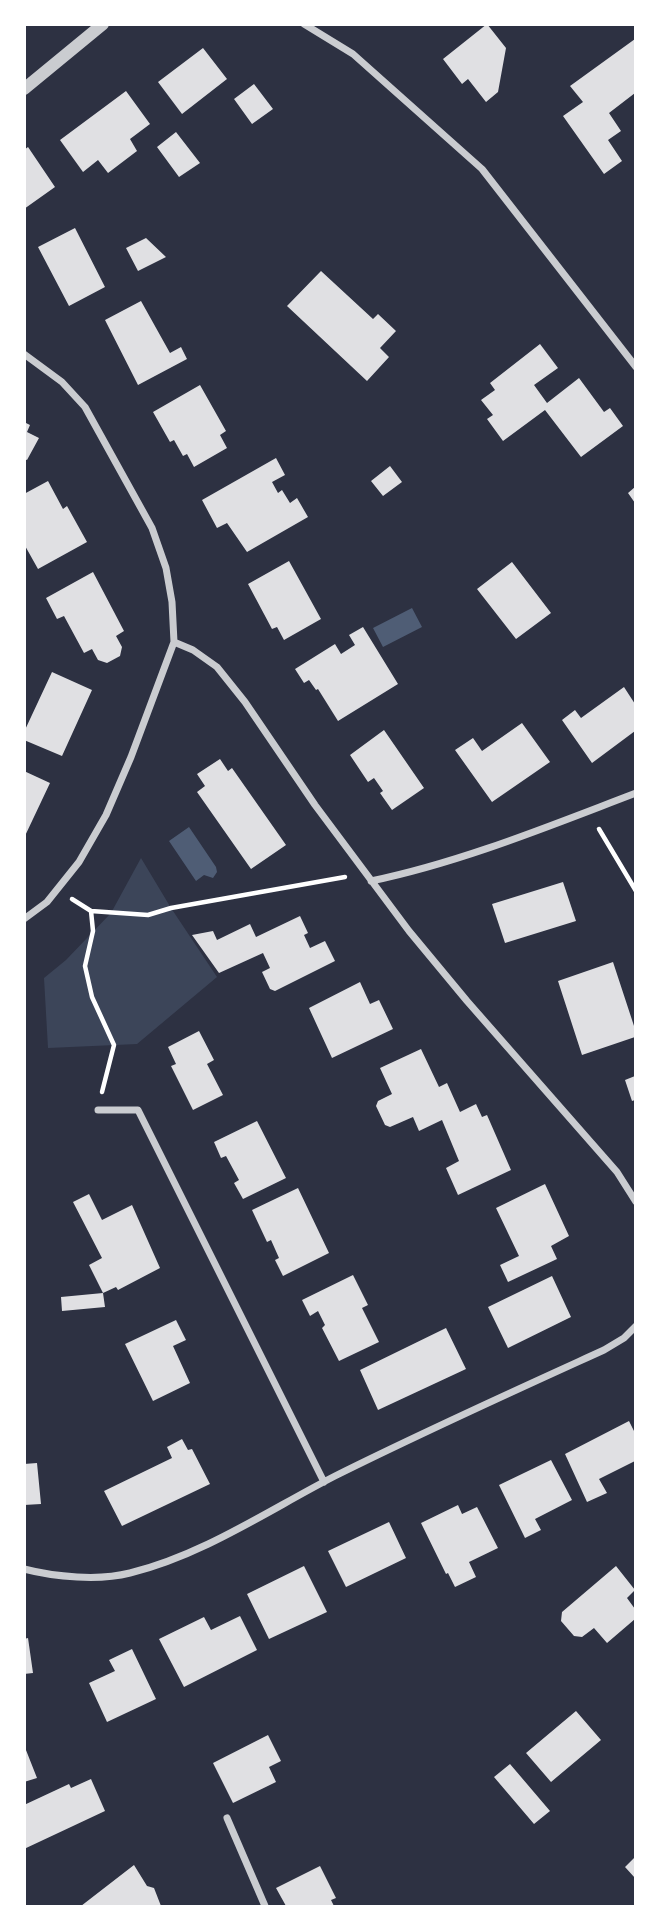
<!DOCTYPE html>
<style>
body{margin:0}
#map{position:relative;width:660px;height:1931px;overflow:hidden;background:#2d3142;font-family:"Open Sans",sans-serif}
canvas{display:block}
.frame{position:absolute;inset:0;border:26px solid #fff;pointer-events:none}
</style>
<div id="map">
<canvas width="660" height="1931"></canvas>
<div class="frame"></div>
</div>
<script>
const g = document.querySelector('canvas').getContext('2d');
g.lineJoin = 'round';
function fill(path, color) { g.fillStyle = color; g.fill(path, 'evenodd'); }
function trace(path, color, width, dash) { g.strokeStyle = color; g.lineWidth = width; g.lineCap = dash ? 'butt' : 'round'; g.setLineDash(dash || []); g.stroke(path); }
fill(new Path2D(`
 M141 858 171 908 217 977 137 1044 48 1048 44 978 66 960 111 913Z`), '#3c4559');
fill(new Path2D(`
 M412 608 422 627 383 647 373 628Z
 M189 827 216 867 217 872 213 878 204 875 196 881 169 841Z`), '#4f5d75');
fill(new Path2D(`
 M487 24 506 48 498 92 486 102 468 79 462 84 443 59Z
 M635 39V93L609 113 621 131 608 140 622 161 604 174 563 116 583 102 570 86Z
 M203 48 227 79 182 114 158 82Z
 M254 84 273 109 252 124 234 99Z
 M126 91 150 124 130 139 137 151 108 173 98 160 83 172 60 140Z
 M176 132 200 163 179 177 157 147Z
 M28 147 55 187 24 209V150Z
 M75 228 105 287 69 306 38 247Z
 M146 238 166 257 138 271 126 248Z
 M321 271 373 319 378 314 396 331 380 348 389 357 367 381 287 306Z
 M141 301 170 353 181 347 187 359 138 385 105 320Z
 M540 344 558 368 534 385 547 403 579 378 604 412 610 408 623 426 581 457 545 410 503 441 487 419 493 415 481 400 495 390 490 383Z
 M200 385 226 431 220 435 227 448 194 467 187 454 183 456 174 440 170 442 153 412Z
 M24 422 30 425 27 432 39 438 27 460 24 459Z
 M276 458 285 475 272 482 278 493 282 490 290 503 297 498 308 517 247 552 227 523 217 528 202 500Z
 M390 466 402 482 383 496 371 481Z
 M48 481 63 509 67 506 87 542 38 569 24 544V494Z
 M635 487V503L628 493Z
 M289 561 321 619 284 640 277 627 272 629 248 584Z
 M512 562 551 613 516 639 477 589Z
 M93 572 124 631 116 636 122 647 120 656 107 663 98 660 92 649 84 653 64 616 57 619 46 598Z
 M363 627 398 684 338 721 318 689 316 690 309 680 304 683 295 669 335 644 341 654 355 645 349 635Z
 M52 672 92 690 62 756 24 740V732Z
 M624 687 635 704V731L592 763 562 720 575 710 581 718Z
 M522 723 550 762 492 802 455 750 473 738 482 751Z
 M384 730 424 788 392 810 380 793 383 791 374 778 368 782 350 755Z
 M220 759 228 771 232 768 286 845 251 869 197 792 205 786 197 774Z
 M24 771 50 783 24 838Z
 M563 882 576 921 505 943 492 904Z
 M300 916 308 933 304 935 310 948 325 941 335 961 275 991 270 989 262 972 270 968 263 953 219 973 192 935 213 931 217 940 250 924 256 937Z
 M613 962 635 1029V1037L582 1055 558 981Z
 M360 982 370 1004 379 1000 393 1029 332 1058 309 1008Z
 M199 1031 214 1060 207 1064 223 1095 193 1110 171 1066 176 1064 168 1047Z
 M421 1049 439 1087 447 1083 460 1112 476 1104 482 1117 487 1115 511 1170 458 1195 446 1168 459 1161 442 1120 419 1131 413 1117 390 1127 385 1125 376 1106 378 1101 392 1094 380 1068Z
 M635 1076V1100L632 1101 625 1080Z
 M257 1121 286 1178 243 1199 234 1183 239 1180 226 1156 221 1158 214 1142Z
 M545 1184 569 1236 551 1246 557 1259 508 1282 500 1265 519 1256 496 1208Z
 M298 1188 329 1253 283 1276 275 1260 279 1258 271 1240 267 1242 252 1210Z
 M89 1194 102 1220 132 1205 160 1268 118 1290 116 1287 103 1293 89 1265 102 1258 73 1202Z
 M353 1275 368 1305 362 1308 379 1342 339 1361 322 1328 325 1325 318 1311 310 1316 302 1300Z
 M552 1276 571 1317 508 1348 488 1307Z
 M103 1293 105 1307 62 1311 61 1297Z
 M176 1320 186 1340 173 1346 190 1383 153 1401 125 1344Z
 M446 1328 466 1369 378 1410 360 1370Z
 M629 1421 635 1433V1461L599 1479 607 1493 587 1502 565 1454Z
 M182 1439 188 1450 192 1449 210 1484 122 1526 104 1491 172 1458 167 1447Z
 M551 1460 572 1500 535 1519 541 1530 525 1538 499 1485Z
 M37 1463 41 1504 24 1505V1464Z
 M458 1505 462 1514 477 1507 498 1548 469 1562 476 1577 455 1587 448 1573 446 1574 421 1523Z
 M389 1522 406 1558 346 1587 328 1551Z
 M304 1566 327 1612 269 1639 247 1594Z
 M616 1566 635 1590 627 1598 635 1609V1619L607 1643 594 1628 582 1637 574 1636 561 1621 562 1612Z
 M240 1616 257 1650 184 1687 159 1639 204 1617 211 1630Z
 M28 1638 33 1673 24 1674V1639Z
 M132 1649 156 1699 107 1722 89 1683 115 1671 109 1660Z
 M576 1711 601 1740 551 1782 526 1753Z
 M268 1735 281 1761 269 1767 276 1782 233 1803 213 1763Z
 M24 1745 37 1778 24 1782Z
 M510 1764 550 1811 534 1824 494 1777Z
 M91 1779 105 1811 24 1849V1805L69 1784 71 1788Z
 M635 1857V1878L625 1867Z
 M134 1865 147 1886 154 1888 161 1906H81Z
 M320 1866 336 1898 331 1900 334 1906H286L276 1888Z`), '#e0e0e3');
trace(new Path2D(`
 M599 829 636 891
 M72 899 91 911 93 931 85 966 92 997 114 1045 102 1092
 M91 911 148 915 171 908 345 877`), '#fff', 4.5);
trace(new Path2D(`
 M304 24 353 54 482 169 636 367
 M24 354 62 382 85 407 152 528 166 568 172 602 174 642 131 757 106 815 79 862 47 902 24 919
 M174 642 193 650 217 667 245 702 315 805 409 931 467 1001 617 1172 636 1202
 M371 881C462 862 549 826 636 793
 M98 1110H138L324 1482
 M24 1569C55 1577 99 1581 130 1573 203 1555 269 1510 335 1476 423 1432 514 1391 604 1350L624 1338 636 1326
 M227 1818 265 1906`), '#caccd0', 7);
trace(new Path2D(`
 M24 89 103 24`), '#caccd0', 12);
</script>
